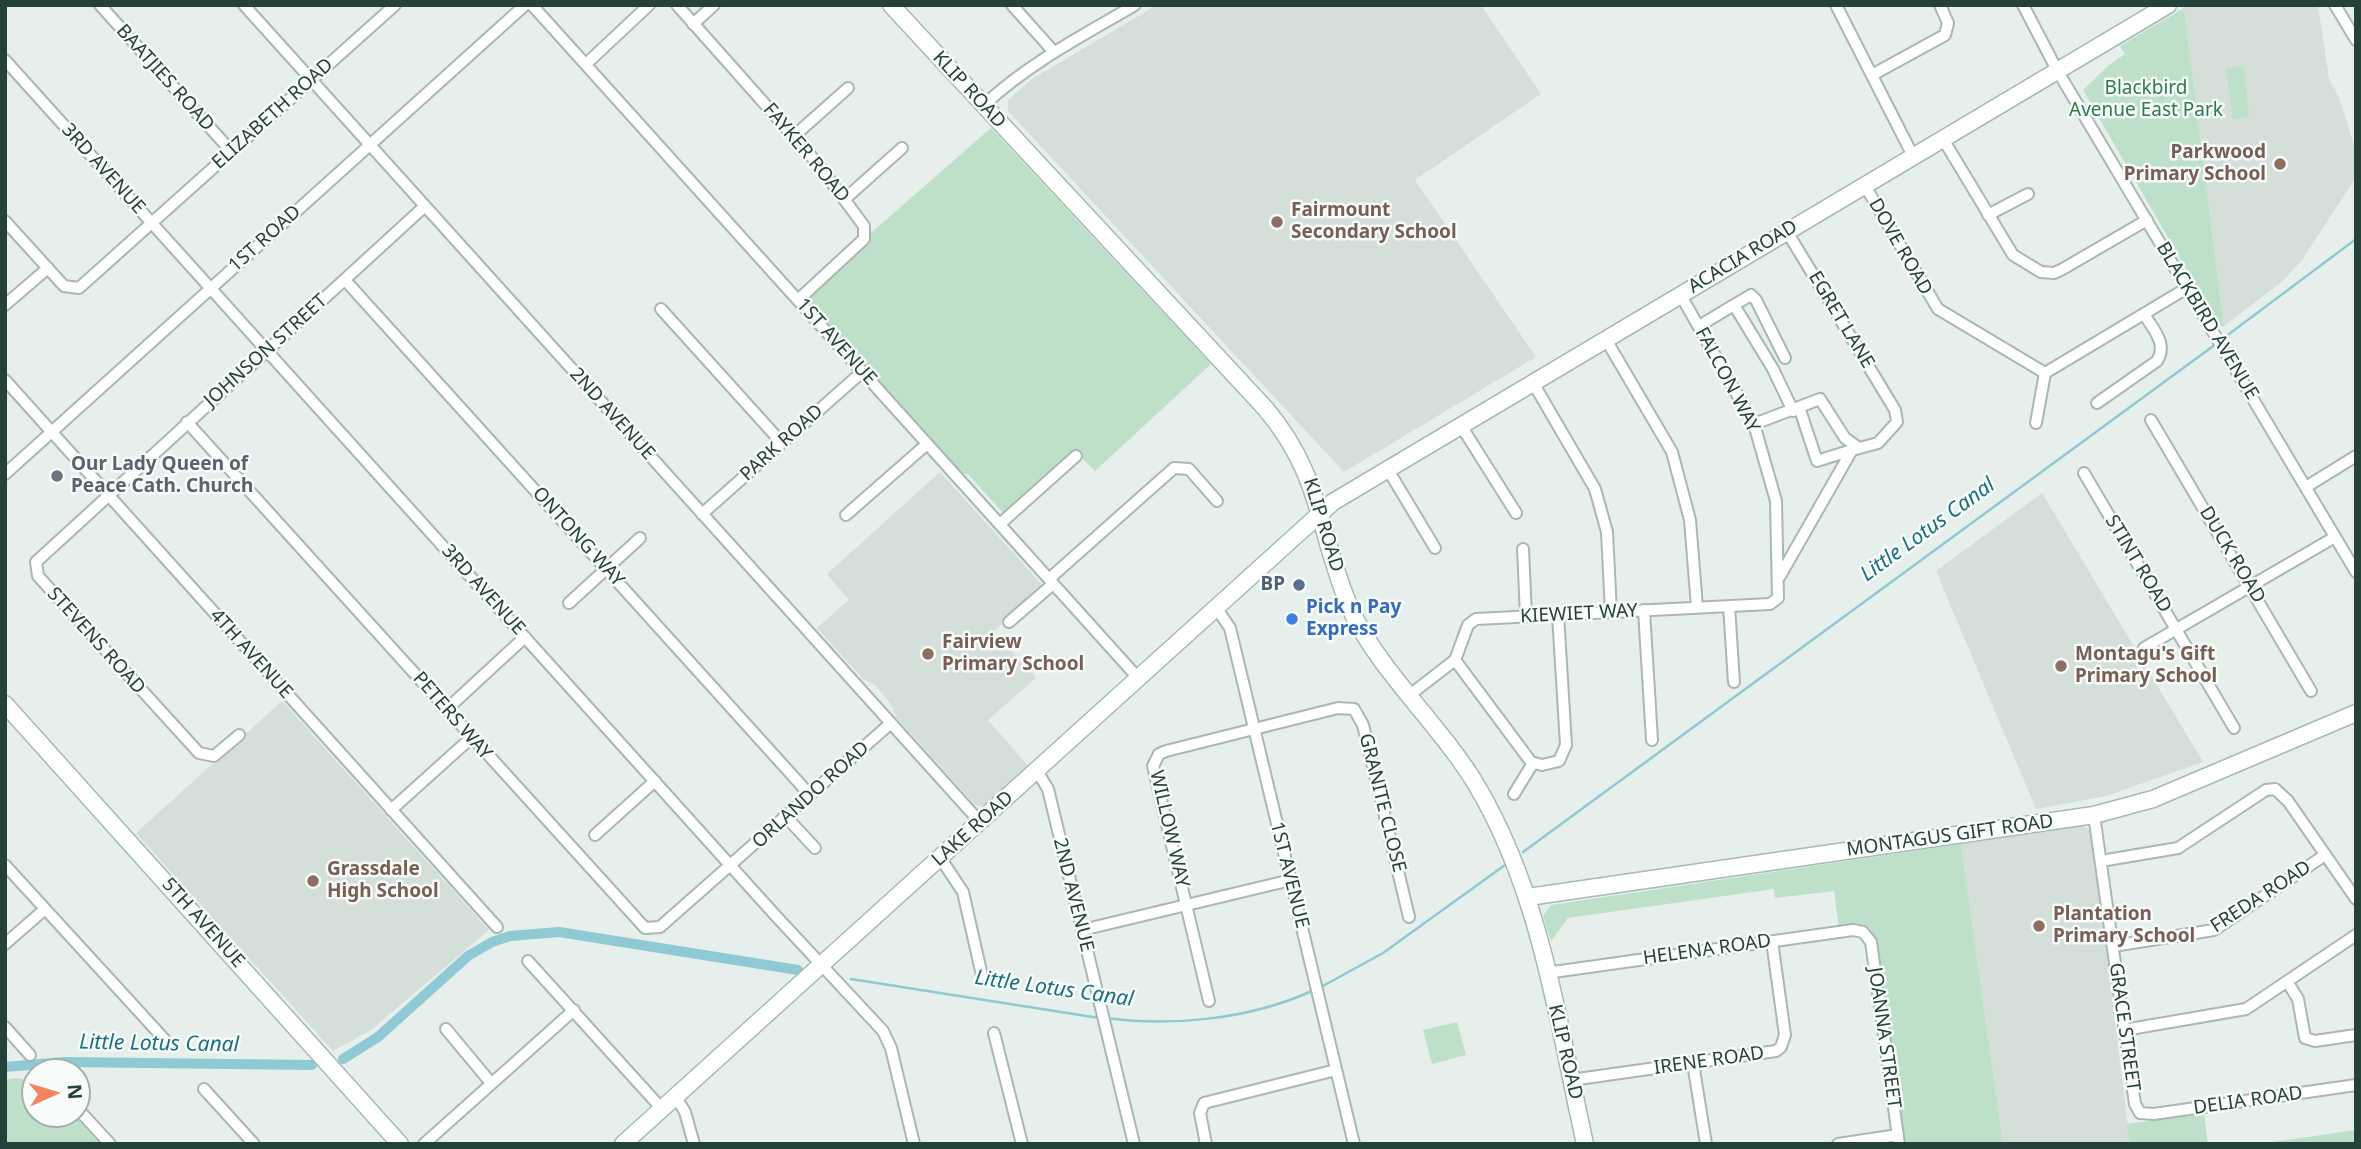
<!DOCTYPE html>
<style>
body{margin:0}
#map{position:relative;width:2361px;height:1149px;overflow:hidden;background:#e6efeb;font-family:"Noto Sans",sans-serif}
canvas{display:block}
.frame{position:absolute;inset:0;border:7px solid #24423a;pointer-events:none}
.north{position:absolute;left:21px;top:1058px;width:70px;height:70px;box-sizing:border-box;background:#f7fbf9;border:2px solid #a3b1ad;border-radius:50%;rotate:86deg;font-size:19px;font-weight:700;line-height:28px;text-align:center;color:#24423a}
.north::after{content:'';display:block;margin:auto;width:24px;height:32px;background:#f4845f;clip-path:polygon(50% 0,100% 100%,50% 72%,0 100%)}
</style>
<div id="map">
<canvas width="2361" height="1149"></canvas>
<div class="frame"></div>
<div class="north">N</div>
</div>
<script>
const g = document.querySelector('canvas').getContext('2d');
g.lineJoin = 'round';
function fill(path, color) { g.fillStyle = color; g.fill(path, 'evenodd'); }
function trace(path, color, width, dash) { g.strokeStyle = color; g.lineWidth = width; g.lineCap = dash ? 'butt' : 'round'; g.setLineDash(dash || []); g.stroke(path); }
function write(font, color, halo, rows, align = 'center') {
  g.font = font + ' "Noto Sans",sans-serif'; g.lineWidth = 5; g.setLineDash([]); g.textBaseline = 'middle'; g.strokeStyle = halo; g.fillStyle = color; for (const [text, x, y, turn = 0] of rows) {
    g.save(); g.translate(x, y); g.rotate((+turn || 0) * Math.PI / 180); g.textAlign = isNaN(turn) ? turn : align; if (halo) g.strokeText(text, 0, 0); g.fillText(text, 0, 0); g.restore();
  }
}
fill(new Path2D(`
 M1157 5H1481L1541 94 1415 180 1536 357 1344 472 1008 111V100L1032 79Z
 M2189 5H2318L2329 79 2339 98 2356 151V177L2302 260 2284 280 2224 326 2184 8Z
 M940 472 1043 586 994 631 1036 678 988 720 1029 767 987 806 975 805 896 717 891 704 875 685 863 679 817 628 849 600 827 574Z
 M2042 493 2203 762 2106 796 2036 809 1936 571Z
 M282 701 489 930 371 1030 333 1051 136 833Z
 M2083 825 2092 833 2130 1144H2003L1961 844Z`), '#d4dfda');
fill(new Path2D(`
 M2184 8 2224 326H2219L2083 90 2109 65 2125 54 2120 46Z
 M2244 66 2249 117 2233 119 2226 68Z
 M991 128 1211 364 1095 471 1074 450 1066 462 1004 514 968 474H963L808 301V297L868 240 871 233Z
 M1961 844 2003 1144H1903L1875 941 1866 929 1839 928 1834 891 1775 898 1774 889 1568 918 1551 941 1543 916 1551 905Z
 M1457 1022 1466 1055 1432 1064 1423 1030Z
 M15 1078 35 1081V1114H74L100 1144H5V1080Z
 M2204 1113 2208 1144H2130L2127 1124Z
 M2356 1130V1144H2259Z`), '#bfe0c8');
trace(new Path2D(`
 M2221 340 2356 239
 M1523 852 2216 344
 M851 979 1099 1018
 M1321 987 1383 953 1505 865
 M1106 1018C1173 1027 1250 1019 1312 991`), '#8ec9d4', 2.5);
trace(new Path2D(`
 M343 1059 378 1037 468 956 492 942 510 936 559 932 798 970
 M5 1067 64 1062 312 1065`), '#8ec9d4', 10);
const street = new Path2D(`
 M100 5 231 151
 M244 5 980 822
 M532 5 1139 679
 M677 5 818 164 864 226V239L798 300
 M1012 5 1053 51
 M1836 5 1913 156
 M2023 5 2057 70 2356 572
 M2335 5 2356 40
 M693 24 714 5
 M5 60 775 915 883 1031 891 1048 914 1144
 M586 64 649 5
 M1872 75 1945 35 1948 23 1940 5
 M984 105C1029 63 1082 36 1135 5
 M794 136 848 88
 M1943 139 2013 255 2041 272 2054 273 2061 270 2147 220
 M1864 184 1938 309 2045 373 2187 288
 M846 198 902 148
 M1988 215 2028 194
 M5 221 64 286 79 288 395 5
 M345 280 810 795
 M5 305 48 268
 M1734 305 1751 295 1756 300 1785 358
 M661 309 782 443
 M1699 326 1734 305 1773 369 1793 411
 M1605 338 1672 452 1690 520 1697 607
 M5 380 497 927
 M1532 381 1595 489 1607 532 1611 612
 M2097 403 2157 361C2168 344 2153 329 2144 314
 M1799 407 1817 461 1852 450
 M2151 420 2311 691
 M187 422 645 928 660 927 891 723
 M2036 423 2045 373
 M1460 424 1516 513
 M1754 424 1820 399 1845 438 1856 446
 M1387 468 1435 548
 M2084 473 2234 728
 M5 474 525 5
 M2306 487 2356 456
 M702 514 862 372
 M846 515 927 444
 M1000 524 1076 456
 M1523 549 1526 616
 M1780 576 1852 450 1878 443 1897 422 1895 410 1786 230
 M1049 579 1174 468 1189 469 1217 501
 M569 603 640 538
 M1729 606 1734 682
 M1217 609 1230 628 1354 1144
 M1644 610 1652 740
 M1009 622 1053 584
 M2144 648 2335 537
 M1455 660 1531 762 1542 765 1559 761 1566 745 1558 615
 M1411 694 1455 660 1468 625 1476 619 1770 604 1778 598 1776 501 1754 424 1680 294
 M447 709 525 637
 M239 735 214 756 199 753 38 576 36 562 425 206
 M1037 771 1048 789 1134 1144
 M1514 794 1533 763
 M391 810 471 738
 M2094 815 2135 1104 2140 1113 2154 1114 2356 1085
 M787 818 815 848
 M595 835 655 781
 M941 859 963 892 983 980
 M2101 861 2178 848 2266 790 2275 789 2288 801 2356 899
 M5 865 166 1041
 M1082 930 1291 880
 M5 944 45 909
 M2113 946 2214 930 2325 855
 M528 961 662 1109
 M1546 973 1853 930 1863 932 1871 942 1899 1144
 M2288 983 2298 999 2305 1038 2315 1041 2356 1035
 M1209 1001 1153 766 1159 754 1166 751 1338 708 1354 709 1363 725 1409 917
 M5 1027 30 1055
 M446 1029 491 1083
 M2124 1030 2246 1009 2356 935
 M994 1033 1022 1144
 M1693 1063 1706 1144
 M1571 1080 1776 1051 1781 1047 1785 1035 1772 941
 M204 1089 254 1144
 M676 1097 685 1112 694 1144
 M77 1108 110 1144
 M424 1144 574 1010
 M1206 1144 1200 1113 1204 1103 1336 1070
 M1838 1144 1898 1135`);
const secondary = new Path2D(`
 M891 5 1265 408C1323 476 1318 535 1351 610 1379 671 1442 727 1477 786 1541 894 1558 1023 1585 1144
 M5 704 400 1144
 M1528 897 2094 815 2153 799 2356 713
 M623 1144 1333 502 2168 5`);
trace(street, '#a8b8b2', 14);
trace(secondary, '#a4bbb3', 19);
trace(street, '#fff', 10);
trace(secondary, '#fff', 16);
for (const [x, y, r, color] of [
 [2280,164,7,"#8d6e63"],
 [1277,222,7,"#8d6e63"],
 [57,476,7,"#6b7280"],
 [1299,585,7,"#5c6f8a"],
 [1292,619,7,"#3f7fe0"],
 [928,654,7,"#8d6e63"],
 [2061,666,7,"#8d6e63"],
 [313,881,7,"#8d6e63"],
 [2039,926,7,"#8d6e63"]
]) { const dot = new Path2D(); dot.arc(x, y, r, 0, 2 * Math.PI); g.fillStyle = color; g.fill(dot); trace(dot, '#f7fbf9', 2.5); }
write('19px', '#24423a', '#f7fbf9', [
 ["BAATJIES ROAD",165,78,48],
 ["KLIP ROAD",969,90,47],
 ["ELIZABETH ROAD",273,114,-42],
 ["FAYKER ROAD",806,153,50],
 ["3RD AVENUE",103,169,48],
 ["1ST ROAD",265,239,-42],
 ["DOVE ROAD",1900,247,60],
 ["ACACIA ROAD",1743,257,-31],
 ["EGRET LANE",1841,320,59],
 ["BLACKBIRD AVENUE",2207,321,59],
 ["1ST AVENUE",836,342,48],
 ["JOHNSON STREET",266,351,-42],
 ["FALCON WAY",1727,380,62],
 ["2ND AVENUE",612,414,48],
 ["PARK ROAD",782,443,-42],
 ["KLIP ROAD",1323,525,73],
 ["ONTONG WAY",578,537,48],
 ["DUCK ROAD",2232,555,59],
 ["STINT ROAD",2138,564,59],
 ["3RD AVENUE",483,590,48],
 ["KIEWIET WAY",1579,614,-3],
 ["STEVENS ROAD",96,641,48],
 ["4TH AVENUE",251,654,48],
 ["PETERS WAY",452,716,49],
 ["ORLANDO ROAD",811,795,-42],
 ["GRANITE CLOSE",1382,803,76],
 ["LAKE ROAD",973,829,-42],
 ["WILLOW WAY",1169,829,77],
 ["MONTAGUS GIFT ROAD",1950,836,-8],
 ["1ST AVENUE",1289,875,76],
 ["2ND AVENUE",1073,895,76],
 ["FREDA ROAD",2261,897,-33],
 ["5TH AVENUE",203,923,48],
 ["HELENA ROAD",1707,950,-8],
 ["GRACE STREET",2124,1027,82],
 ["JOANNA STREET",1884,1038,82],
 ["KLIP ROAD",1565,1052,77],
 ["IRENE ROAD",1709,1061,-8],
 ["DELIA ROAD",2248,1101,-8]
]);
write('19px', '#2d7a4b', '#f7fbf9', [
 ["Blackbird",2146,89],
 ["Avenue East Park",2146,111]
]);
write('bold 19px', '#785e54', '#f7fbf9', [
 ["Parkwood",2266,153,"right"],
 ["Primary School",2266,175,"right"],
 ["Fairmount",1291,211],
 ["Secondary School",1291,233],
 ["Fairview",942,643],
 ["Primary School",942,665],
 ["Montagu's Gift",2075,655],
 ["Primary School",2075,677],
 ["Grassdale",327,870],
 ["High School",327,892],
 ["Plantation",2053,915],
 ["Primary School",2053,937]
], 'left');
write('bold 19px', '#5b616d', '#f7fbf9', [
 ["Our Lady Queen of",71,465],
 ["Peace Cath. Church",71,487]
], 'left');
write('bold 19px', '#4e5e75', '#f7fbf9', [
 ["BP",1285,585]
], 'right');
write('bold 19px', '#366cbe', '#f7fbf9', [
 ["Pick n Pay",1306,608],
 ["Express",1306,630]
], 'left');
write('italic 21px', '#1c6f80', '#f7fbf9', [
 ["Little Lotus Canal",1928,530,-36],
 ["Little Lotus Canal",1054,989,8],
 ["Little Lotus Canal",159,1044,1]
]);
</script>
